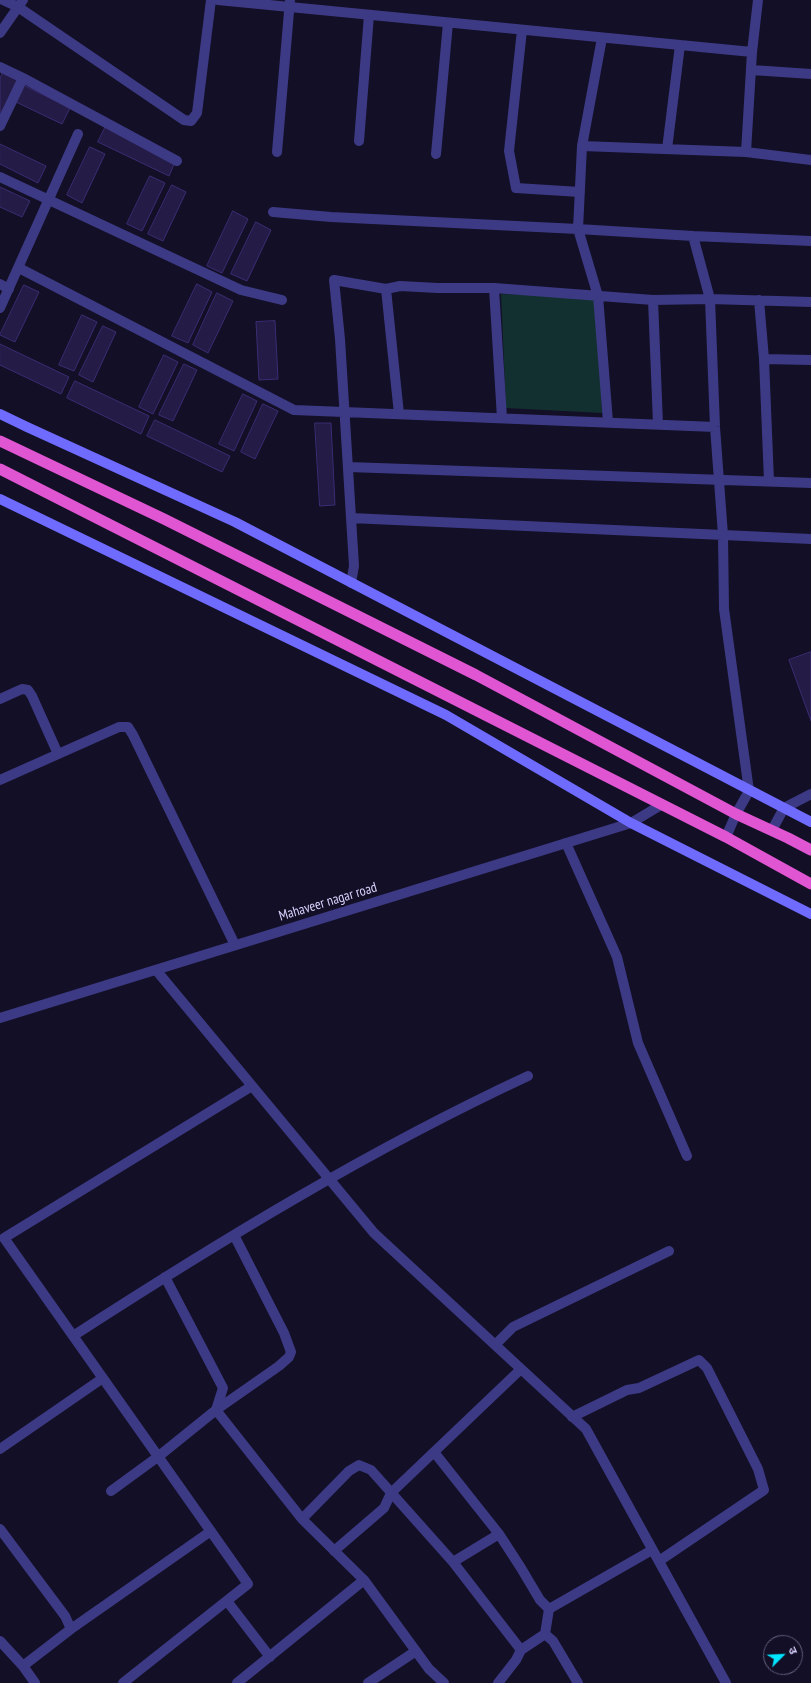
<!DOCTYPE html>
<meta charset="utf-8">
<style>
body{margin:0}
#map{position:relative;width:811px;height:1683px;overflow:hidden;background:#130f26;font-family:"PT Sans Narrow","Noto Sans Devanagari",sans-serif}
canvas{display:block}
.north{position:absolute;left:763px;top:1635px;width:40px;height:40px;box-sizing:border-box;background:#130f26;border:1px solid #625e7d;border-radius:50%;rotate:66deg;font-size:11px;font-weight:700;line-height:16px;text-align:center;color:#d9d4ff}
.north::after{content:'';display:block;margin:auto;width:14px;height:18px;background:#00e5ff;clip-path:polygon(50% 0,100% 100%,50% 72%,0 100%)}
</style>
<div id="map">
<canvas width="811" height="1683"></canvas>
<div class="north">उ</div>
</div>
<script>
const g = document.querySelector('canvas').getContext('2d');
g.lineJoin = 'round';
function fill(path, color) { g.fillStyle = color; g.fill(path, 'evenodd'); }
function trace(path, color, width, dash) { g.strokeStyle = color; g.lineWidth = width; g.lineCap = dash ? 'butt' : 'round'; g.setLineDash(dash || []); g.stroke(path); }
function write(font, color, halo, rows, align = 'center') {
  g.font = font + ' "PT Sans Narrow",sans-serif'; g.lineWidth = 4; g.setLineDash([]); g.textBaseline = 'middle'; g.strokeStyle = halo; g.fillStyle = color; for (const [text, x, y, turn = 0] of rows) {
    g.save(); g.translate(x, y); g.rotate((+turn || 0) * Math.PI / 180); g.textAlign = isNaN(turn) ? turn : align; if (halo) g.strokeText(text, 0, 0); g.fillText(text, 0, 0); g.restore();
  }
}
fill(new Path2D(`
 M501 294 598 297 602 413 506 408Z`), '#12302f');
const building = new Path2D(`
 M3 72 18 79 0 116V79Z
 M23 85 70 108 62 124 16 102Z
 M106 126 176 160 169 176 98 142Z
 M0 144 46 166 38 183 0 164Z
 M90 147 105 154 82 203 67 195Z
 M150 176 165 183 142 231 127 224Z
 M172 185 186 192 163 241 148 234Z
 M0 187 30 201 22 217 0 207Z
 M233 211 248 219 222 273 207 266Z
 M256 222 271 230 247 281 231 274Z
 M197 284 212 292 188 343 172 336Z
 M24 285 39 292 15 342 0 335Z
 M217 293 233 301 208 353 193 345Z
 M82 315 97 322 74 371 59 365Z
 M275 321 278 379 259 380 256 322Z
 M103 326 116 332 93 382 79 375Z
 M0 344 69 377 61 394 0 365Z
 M164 355 178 362 153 414 139 407Z
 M184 364 197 370 173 421 159 415Z
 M75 381 149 416 141 434 67 398Z
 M243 394 257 401 234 451 219 444Z
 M263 404 278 411 255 459 241 452Z
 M155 420 230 456 222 472 147 436Z
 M315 423H331L335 505 320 506Z
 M811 652V721L789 660Z`);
fill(building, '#241b47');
trace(building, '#3b2d73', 1);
trace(new Path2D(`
 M3 0 18 7 184 120 191 121 197 113 211 0
 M218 0 752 52 758 0
 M522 30 509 151 516 188 580 192
 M0 33 23 0
 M752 52 746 152 811 160
 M0 67 23 78 177 161
 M752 70 811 74
 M0 126 23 78
 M359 141 369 15
 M582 146 602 38
 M667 149 680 45
 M277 152 290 0
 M436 154 448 23
 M0 177 241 290 282 300
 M273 212 331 217 578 229 598 296 608 422
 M693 236 811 241
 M19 268 294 410 715 427
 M0 284 9 289
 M494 288 502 418
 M386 289 399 414
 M653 300 658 424
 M759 300 764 359 769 481
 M0 308 78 134
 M764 359 811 360
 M348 467 811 483
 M351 518 811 539
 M351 583 354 566 340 339 334 280 386 289 400 286 438 288H494L653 300 710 299 811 302
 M0 699 22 689 28 690 32 696 58 754
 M0 780 119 727H128L133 735 235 945
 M726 837 736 814 749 791 724 609 723 535 715 427 710 299 693 236 578 229 582 146 746 152
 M566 843 617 957 638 1043 687 1156
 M156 970 374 1233 586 1429 726 1683
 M165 1277 223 1388 216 1410 302 1519 364 1580 429 1669 444 1683
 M73 1336C220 1241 369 1150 528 1076
 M496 1344 513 1327 669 1251
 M572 1417 627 1390 639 1388 699 1360 707 1368 758 1469 764 1490 659 1561
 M0 1449 103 1378
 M434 1452 499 1534 521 1568 540 1600 549 1609
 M111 1491 159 1456 216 1410 279 1366 289 1357 291 1352 284 1333 234 1235
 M302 1519 349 1471 359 1465 371 1470 453 1562 521 1650
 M0 1529 65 1616 71 1629
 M334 1551 384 1508 391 1493 521 1369
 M453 1562 499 1534
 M227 1601 270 1657
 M549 1609 652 1550
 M545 1634 553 1641 578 1683
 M0 1641 23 1666 35 1683
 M23 1666 71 1629 211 1531
 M123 1683 248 1584 4 1238 252 1086
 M237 1683 364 1580
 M368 1683 416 1651
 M498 1683 516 1660 521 1650 545 1634 549 1609`), '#3d3a85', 10);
trace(new Path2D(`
 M772 830 784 808 811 794
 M0 1018 631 823 661 805`), '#3d3a85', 10);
trace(new Path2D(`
 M0 414 27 427 235 522 811 822
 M0 499 446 715 631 823 811 914`), '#6f6bff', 10);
trace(new Path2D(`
 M0 441 164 519 476 675 736 814 788 838 811 850
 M0 469 726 837 811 884`), '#e055d1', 11);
write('14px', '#d9d4ff', '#130f26', [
 ["Mahaveer nagar road",328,902,-17]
]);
</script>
